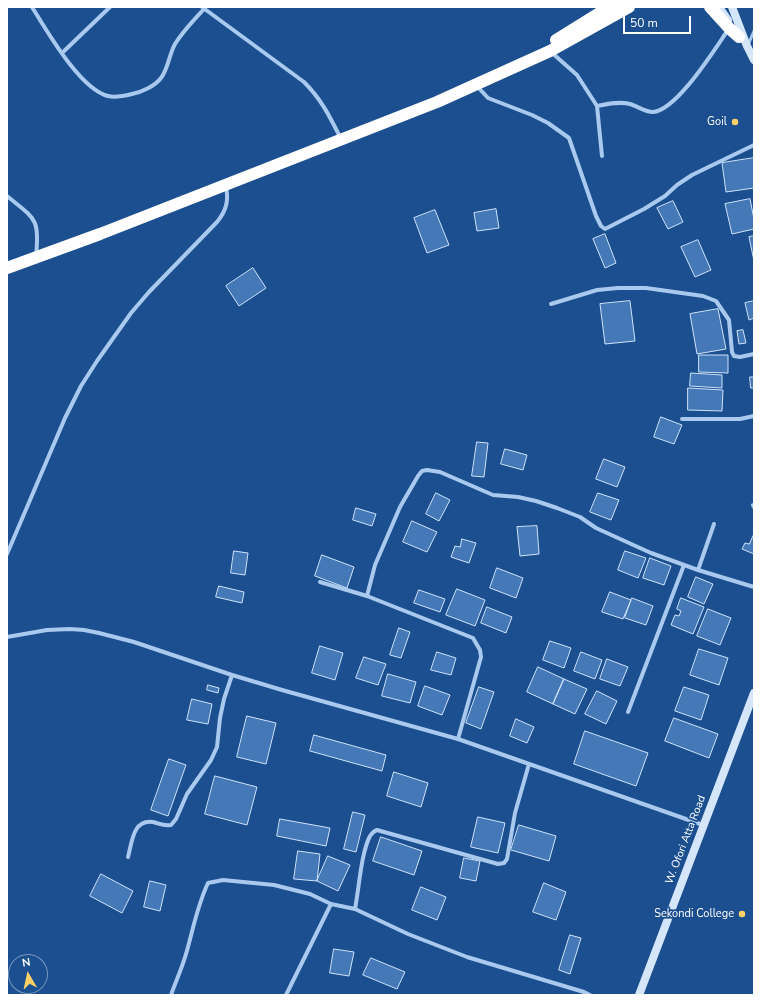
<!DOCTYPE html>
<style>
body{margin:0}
#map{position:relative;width:761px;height:1002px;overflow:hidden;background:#1b4f8f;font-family:"Nunito Sans",sans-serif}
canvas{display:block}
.frame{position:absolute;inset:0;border:8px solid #fff;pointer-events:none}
.north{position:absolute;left:8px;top:954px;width:40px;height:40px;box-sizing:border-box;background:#1b4f8f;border:1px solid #7695bc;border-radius:50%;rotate:351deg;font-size:11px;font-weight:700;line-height:16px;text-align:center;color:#fff}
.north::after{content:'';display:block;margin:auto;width:14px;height:18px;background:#ffd166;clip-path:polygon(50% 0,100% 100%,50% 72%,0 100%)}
.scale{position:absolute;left:623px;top:16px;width:68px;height:18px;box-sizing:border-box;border:2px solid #fff;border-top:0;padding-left:5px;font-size:12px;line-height:14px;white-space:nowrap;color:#fff;-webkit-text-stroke:3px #1b4f8f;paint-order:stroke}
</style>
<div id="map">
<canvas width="761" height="1002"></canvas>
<div class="frame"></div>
<div class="north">N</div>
<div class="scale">50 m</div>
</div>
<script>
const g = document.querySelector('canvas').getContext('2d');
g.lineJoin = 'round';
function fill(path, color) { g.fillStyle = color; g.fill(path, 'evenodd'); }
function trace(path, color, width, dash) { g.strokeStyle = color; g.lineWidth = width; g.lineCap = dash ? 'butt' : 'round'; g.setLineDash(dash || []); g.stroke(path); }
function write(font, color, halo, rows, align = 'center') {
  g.font = font + ' "Nunito Sans",sans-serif'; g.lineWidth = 3.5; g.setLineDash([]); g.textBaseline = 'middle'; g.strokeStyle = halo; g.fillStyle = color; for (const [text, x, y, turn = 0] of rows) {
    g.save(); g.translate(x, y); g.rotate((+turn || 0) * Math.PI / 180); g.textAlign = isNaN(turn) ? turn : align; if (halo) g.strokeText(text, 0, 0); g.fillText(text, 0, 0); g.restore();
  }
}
const building = new Path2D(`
 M754 158V188L726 192 722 163Z
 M750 199 754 219V229L732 234 725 204Z
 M673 201 683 222 668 229 657 208Z
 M496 209 499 228 477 231 474 213Z
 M435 210 449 245 427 253 414 218Z
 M605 234 616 263 605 268 593 239Z
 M754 236V261L749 237Z
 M698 240 711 270 695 277 681 247Z
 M253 268 266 288 239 306 226 286Z
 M630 301 635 341 605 344 600 304Z
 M754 301V318L749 320 745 303Z
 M718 309 726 349 697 354 690 314Z
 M743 330 746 343 739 344 737 331Z
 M699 355H728V373L699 372Z
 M691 373 722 375V388L690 386Z
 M750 377H754V388H751Z
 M688 388 723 390 722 411 688 410Z
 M661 417 682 425 674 444 654 437Z
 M477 442 488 443 484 477 472 476Z
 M505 449 527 455 523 470 501 464Z
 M604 459 625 467 617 487 596 479Z
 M436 493 450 500 439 521 426 514Z
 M598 493 619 500 611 520 590 512Z
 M356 508 376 514 372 526 353 520Z
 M412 521 437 532 427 552 403 542Z
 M537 526 539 554 520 556 517 527Z
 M754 534V554L742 549 745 543 749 544Z
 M462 539 476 543 469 563 451 557 455 546 460 547Z
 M234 551 248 553 245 575 231 573Z
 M625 551 646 558 638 578 618 570Z
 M322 555 354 567 347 588 315 576Z
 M650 558 671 566 664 585 643 578Z
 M497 568 523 578 516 598 490 588Z
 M696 577 713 584 704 604 688 597Z
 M219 586 244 592 242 603 216 597Z
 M457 589 485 600 475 626 446 615Z
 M419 590 445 599 440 612 414 603Z
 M610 592 631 600 623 619 602 612Z
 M632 598 653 606 646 625 625 618Z
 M681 598 704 607 693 634 671 625 675 615 679 616 681 611 677 609Z
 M487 607 512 617 506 633 481 623Z
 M708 609 731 618 720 645 697 636Z
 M399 628 410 632 401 658 390 655Z
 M550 641 571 648 564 668 543 660Z
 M320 646 343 653 335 680 312 673Z
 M699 649 728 658 719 685 690 675Z
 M437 652 456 658 451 675 431 670Z
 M581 652 602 660 595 679 574 671Z
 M364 657 386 664 378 685 356 678Z
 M607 659 628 667 620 686 600 679Z
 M538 667 564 679 553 704 527 692Z
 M388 674 416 682 410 703 382 696Z
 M564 679 587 689 575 714 553 704Z
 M208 685 219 688 218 693 207 690Z
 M425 686 450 695 442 715 418 706Z
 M479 687 494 692 481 729 466 723Z
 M684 687 709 695 701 720 675 711Z
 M597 691 617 701 606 724 585 714Z
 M192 699 212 704 208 724 187 720Z
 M247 716 276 723 266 764 237 757Z
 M674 718 718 734 709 758 665 741Z
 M516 719 534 727 527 743 510 736Z
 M585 731 648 753 636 786 574 764Z
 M314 735 386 755 382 771 310 751Z
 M169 759 186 765 168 816 151 810Z
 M394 772 428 783 421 807 387 796Z
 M215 776 257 787 247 825 205 814Z
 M353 812 365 815 356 852 344 849Z
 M478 817 505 823 498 853 471 847Z
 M280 819 330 828 326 846 277 836Z
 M519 825 556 836 549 861 511 850Z
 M381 837 422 851 414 875 373 861Z
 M298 851 320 854 317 881 294 879Z
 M328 856 350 865 338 891 317 881Z
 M464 858 480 861 476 881 460 878Z
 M101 874 133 891 122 913 90 896Z
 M150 881 166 885 160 911 144 907Z
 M544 883 566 892 556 920 533 912Z
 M421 887 446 897 437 920 412 910Z
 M570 935 581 938 570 974 559 970Z
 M334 949 354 952 349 976 330 973Z
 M371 958 405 972 397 989 363 975Z`);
fill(building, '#4478b7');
trace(building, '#cfe3fa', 1);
trace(new Path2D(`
 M748 45 754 31`), '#a9c9ee', 3);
trace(new Path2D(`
 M32 7C47 31 80 89 108 96 116 98 124 96 132 94 142 92 155 86 161 78 168 69 169 55 175 44 183 31 194 20 204 9
 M202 7 304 82C322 100 330 117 341 139
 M551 52 577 75 597 106 602 156
 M62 53 110 7
 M476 85 488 98 532 115 548 123 569 138 596 216 601 226 605 229 644 209 665 196 677 185 692 175 754 145
 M597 106C607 104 619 101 630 104 637 106 645 112 653 112 677 110 714 50 728 30
 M7 196C35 219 40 218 36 256
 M551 304 597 290 618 288H646L703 296 716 301 729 320 732 352 734 356 740 357 754 354
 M682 419H740L754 416
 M753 505 754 507
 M7 554 65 418 81 386 97 361 131 313 149 292 217 222C226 211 229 201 226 187
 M698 570 714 524
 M320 582 367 596 473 638 480 650 481 657 458 739
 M367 596 375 565 400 507 418 476 422 471 427 470 440 472 493 495 518 497 536 501 557 508 580 517 596 528 651 553 698 570 754 587
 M7 637 47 630 70 629 84 630 99 633 134 642 232 675 282 690 458 739 703 825
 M628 712 684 565
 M128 857C132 842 133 819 153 822 161 824 162 826 171 825L176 819 187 794 211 760 217 747 220 718 224 699 232 675
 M355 909C359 889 361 853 370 836 372 833 374 831 377 830L498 864 504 863 507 859 515 813 529 764
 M171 995C176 981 182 968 186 954 193 930 197 906 208 883L223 880 274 885 310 894 331 904 355 909 408 934 467 957 584 992 590 995
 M286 995 331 904`), '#a9c9ee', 4);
trace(new Path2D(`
 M719 7 728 20
 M732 7 747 46 754 60
 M639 995 754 693`), '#d6e6fa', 8);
trace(new Path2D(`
 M710 7 730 29 739 37
 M556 40 609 7
 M7 268 100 234 437 102 550 51 629 7`), '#fff', 12);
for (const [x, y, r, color] of [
 [735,122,4,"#ffd166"],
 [742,914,4,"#ffd166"]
]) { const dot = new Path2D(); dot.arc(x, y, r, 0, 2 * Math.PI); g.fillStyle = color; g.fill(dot); trace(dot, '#1b4f8f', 1.5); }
write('11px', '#fff', '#1b4f8f', [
 ["Goil",727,122],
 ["Sekondi College",734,914]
], 'right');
write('11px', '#fff', '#1b4f8f', [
 ["W. Ofori Atta Road",686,840,-69]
]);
</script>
